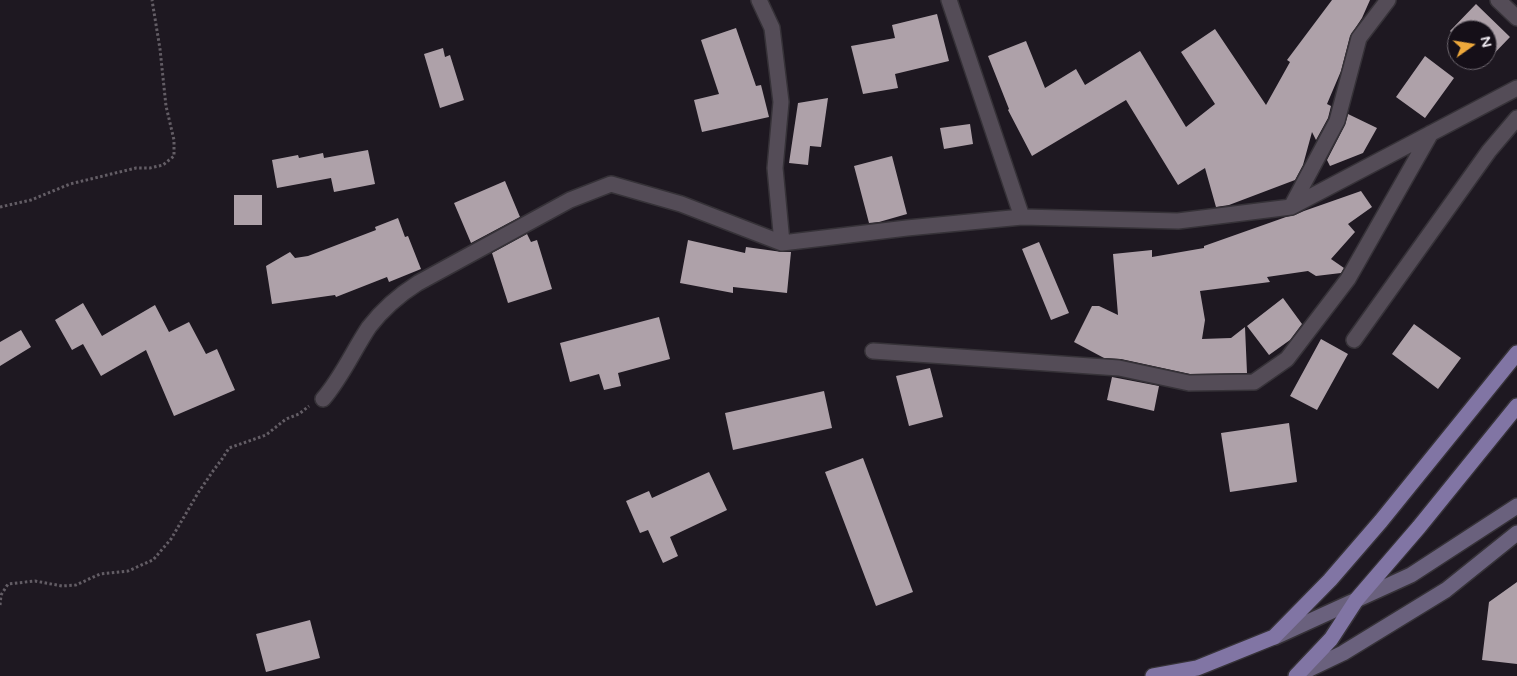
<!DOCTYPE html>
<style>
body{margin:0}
#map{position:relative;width:1517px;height:676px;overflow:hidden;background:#1e1821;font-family:"Varela Round",sans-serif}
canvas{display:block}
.north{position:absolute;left:1447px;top:20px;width:50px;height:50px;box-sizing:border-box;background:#150f18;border:1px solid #6c666e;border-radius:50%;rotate:77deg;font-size:14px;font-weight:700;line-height:20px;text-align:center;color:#eee9f0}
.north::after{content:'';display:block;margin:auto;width:18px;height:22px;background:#eda83b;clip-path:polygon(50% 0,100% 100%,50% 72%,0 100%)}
</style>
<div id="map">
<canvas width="1517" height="676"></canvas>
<div class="north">N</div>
</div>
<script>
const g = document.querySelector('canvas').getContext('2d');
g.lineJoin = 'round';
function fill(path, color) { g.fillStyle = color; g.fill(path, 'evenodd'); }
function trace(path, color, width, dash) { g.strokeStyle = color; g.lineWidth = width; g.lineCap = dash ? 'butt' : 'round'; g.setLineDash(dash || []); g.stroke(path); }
fill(new Path2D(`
 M1332 0H1370L1362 18 1350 36 1341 71 1327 104 1331 106 1328 118 1316 140 1312 132 1303 165 1295 180 1229 205 1216 207 1205 168 1178 185 1126 100 1032 156 1008 110 1009 109 988 56 1026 41 1045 88 1076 69 1085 85 1140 51 1186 127 1215 104 1181 52 1215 29 1266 105 1290 62 1287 60Z
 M1476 4 1510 37 1487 61 1480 60H1487V30H1457V38L1450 31Z
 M937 14 949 61 895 74 898 88 863 94 851 46 895 38 892 25Z
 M736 28 756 86 761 85 769 117 702 132 694 100 719 94 701 40Z
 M443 48 445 57 450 55 464 100 440 108 424 54Z
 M1425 56 1454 78 1425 118 1396 97Z
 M828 98 821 147 810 146 808 165 789 163 798 103Z
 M1348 114 1377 128 1363 153 1330 166 1327 160 1345 125Z
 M970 124 973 144 944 149 940 128Z
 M368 150 375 184 334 192 331 178 277 188 272 160 298 155 299 158 323 153 324 158Z
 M892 156 907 214 879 222 869 223 854 166Z
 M505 181 520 217 471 243 454 203Z
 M1361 191 1372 207 1348 224 1355 232 1331 259 1344 268 1341 273 1316 276 1308 271 1267 277 1270 282 1200 291 1205 320 1202 339 1231 338 1245 327 1247 373 1190 374 1121 359 1104 358 1074 342 1092 306H1099L1118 315 1113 254 1152 250V257L1204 248V246L1286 217 1295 215 1304 211Z
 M234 195H262V225H234Z
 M398 218 405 237 408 236 421 269 389 282 387 277 336 297 335 295 272 304 266 266 290 252 295 258 308 256 376 230 375 227Z
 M527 234 531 242 537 240 552 289 508 303 492 253Z
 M688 240 745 253 746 247 782 252H791L787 293 733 287V293L680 283Z
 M1039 242 1069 313 1051 320 1022 249Z
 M1283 298 1302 324 1290 340 1269 355 1247 326Z
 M83 303 102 336 155 305 169 332 189 322 206 354 217 349 235 390 174 416 146 350 101 376 83 344 72 350 55 320Z
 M659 317 670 359 618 373 621 386 604 390 599 374 570 382 560 343Z
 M1414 324 1461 358 1438 389 1392 354Z
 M21 330 31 347 0 366V342Z
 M1321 339 1348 354 1317 410 1290 396Z
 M930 368 943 417 909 426 896 376Z
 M1112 377 1159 386 1154 411 1107 400Z
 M824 391 832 428 733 450 725 413Z
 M1289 423 1297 482 1230 492 1221 433Z
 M863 458 913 592 876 606 825 472Z
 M709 472 727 510 670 537 678 556 663 563 648 530 640 533 626 501 649 491 652 498Z
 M1517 582V664L1482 660 1489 602Z
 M310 620 320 658 266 672 256 634Z`), '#aea1a9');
const minor = new Path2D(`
 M759 0 772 28 781 102 775 168 782 243
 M949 0 1022 217
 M1498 0 1517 18
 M1291 207 1517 88
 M1354 340 1489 151 1517 118
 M873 351 1119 368 1189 383 1254 382 1287 359 1348 279 1431 133
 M323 399C342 377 353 351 369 327 383 309 399 295 418 283L570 200 611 184 681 204 782 243 907 228 1022 217 1178 221 1291 207 1337 121 1359 38 1388 0`);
const secondary = new Path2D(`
 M1275 637 1411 575 1517 506
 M1297 675 1343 653 1446 590 1517 533`);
const primary = new Path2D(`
 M1153 676 1197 668 1274 637 1330 580 1381 521 1517 353
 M1296 676 1331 639 1357 599 1419 527 1517 406`);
trace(minor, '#363238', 18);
trace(secondary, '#363238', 18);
trace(primary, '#363238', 18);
trace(new Path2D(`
 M0 207 31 200 70 184 136 168H150L163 165 174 156V140L166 106 160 49 152 0
 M0 605 1 595 8 584 35 581 62 586 76 585 100 574 128 571 153 560 171 539 198 493 213 471 222 459 229 448 266 435 286 419 299 414 309 406`), '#635d65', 3, [2.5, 2.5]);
trace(minor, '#544c57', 15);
trace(secondary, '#6a617d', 15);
trace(primary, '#8175a4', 15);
</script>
